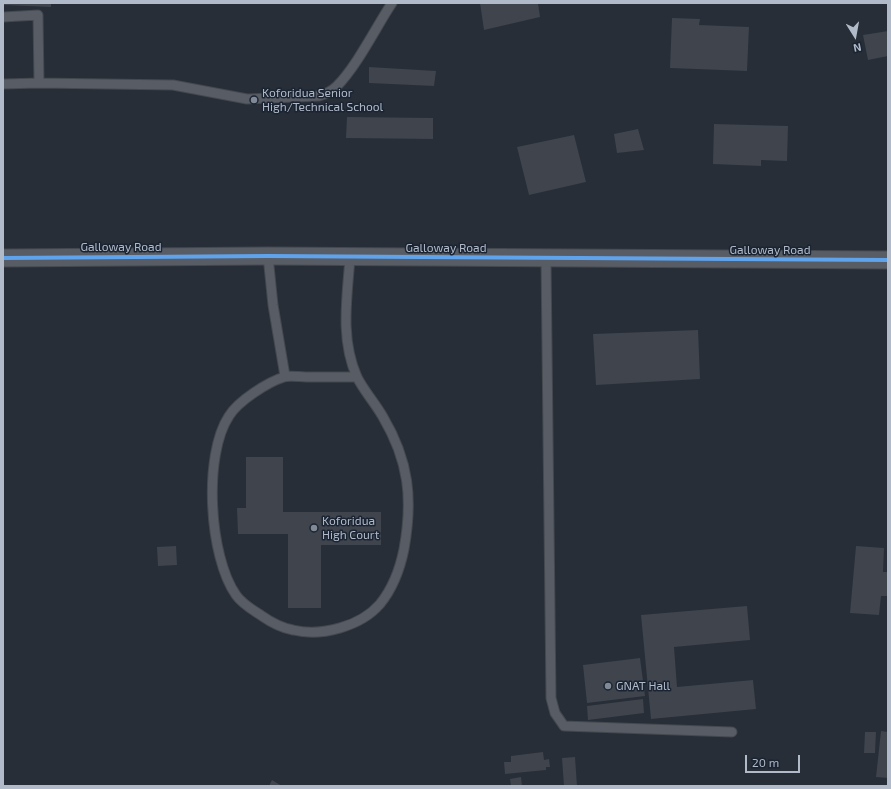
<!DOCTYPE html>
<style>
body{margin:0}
#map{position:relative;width:891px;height:789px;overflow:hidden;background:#272e37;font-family:"Exo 2",sans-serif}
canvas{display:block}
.frame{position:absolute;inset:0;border:4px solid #b1bac9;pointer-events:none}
.north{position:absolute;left:835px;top:16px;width:40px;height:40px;-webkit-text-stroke:3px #1a2432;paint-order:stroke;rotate:169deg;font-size:11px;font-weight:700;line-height:16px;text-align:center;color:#b1bac9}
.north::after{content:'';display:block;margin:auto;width:14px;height:18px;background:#b1bac9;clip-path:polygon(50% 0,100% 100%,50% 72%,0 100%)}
.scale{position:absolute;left:745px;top:755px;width:55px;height:18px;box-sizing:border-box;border:2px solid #b1bac9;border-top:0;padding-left:5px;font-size:12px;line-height:14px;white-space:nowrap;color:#b1bac9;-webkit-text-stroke:3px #1a2432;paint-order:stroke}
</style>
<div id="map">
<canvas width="891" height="789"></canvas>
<div class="frame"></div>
<div class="north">N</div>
<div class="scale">20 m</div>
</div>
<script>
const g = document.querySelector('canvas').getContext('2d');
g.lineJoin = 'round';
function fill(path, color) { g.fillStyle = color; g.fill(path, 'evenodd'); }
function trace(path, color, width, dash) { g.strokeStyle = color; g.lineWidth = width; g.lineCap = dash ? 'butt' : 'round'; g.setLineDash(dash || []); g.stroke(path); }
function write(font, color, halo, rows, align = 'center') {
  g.font = font + ' "Exo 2",sans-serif'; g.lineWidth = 3; g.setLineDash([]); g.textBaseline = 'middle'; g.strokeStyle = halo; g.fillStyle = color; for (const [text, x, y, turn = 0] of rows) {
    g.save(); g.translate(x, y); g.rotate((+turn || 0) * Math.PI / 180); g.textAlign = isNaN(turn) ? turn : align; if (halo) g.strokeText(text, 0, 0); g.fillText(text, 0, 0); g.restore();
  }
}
fill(new Path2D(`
 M3 3H51V7L3 5Z
 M480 3H538L540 17 484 30Z
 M672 18 700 19 699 25 749 27 747 71 670 68Z
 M888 31V56L868 60 863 35Z
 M369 67 436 71 434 86 369 83Z
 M347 117 433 118V139L346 138Z
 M714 124 788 126 787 161 761 160V166L713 164Z
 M638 129 644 150 617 153 614 134Z
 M574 135 586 182 529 195 517 147Z
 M698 330 700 379 596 385 593 334Z
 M246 457H283V512H381V545H321V608H288V534H238L237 508H246Z
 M176 546 177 565 158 566 157 547Z
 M856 546 884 548 883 572H888V596H881L879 615 850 613Z
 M747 606 750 640 674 647 677 687 753 680 756 709 651 719 641 615Z
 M640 658 645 696 587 703 583 665Z
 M643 699 644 713 588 720 587 706Z
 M881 731 888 732V778L876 777Z
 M865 732H876L875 753H864Z
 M543 752 544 760 549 759 550 767H546V770L505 774 504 762H511V756Z
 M575 757 577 786H564L562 758Z
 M521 777 522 786H511L510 779Z
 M272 780 282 786H269Z`), '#3f444d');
const lane = new Path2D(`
 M3 17 38 15 39 83
 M3 84 39 83 173 85 247 99 319 96C326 94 332 91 337 86 357 66 376 27 392 3
 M268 256 273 305 285 376
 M350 258C347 298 340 339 357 377 364 391 375 403 383 417 409 461 413 499 404 549 400 569 393 588 380 604 361 626 322 637 293 630 282 628 272 623 262 616 253 610 242 604 236 595 209 557 203 455 229 416 238 401 268 382 284 377 290 375 299 377 306 377 323 377 340 377 357 377
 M546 259 551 698 555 713 564 726 732 732`);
const street = new Path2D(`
 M3 258 268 256 888 260`);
trace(lane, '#44484f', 11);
trace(street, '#44484f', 19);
trace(lane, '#585c64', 9);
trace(street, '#585c64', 17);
trace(new Path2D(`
 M3 258 268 256 888 260`), '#60a3ed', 4);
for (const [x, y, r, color] of [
 [254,100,4,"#818996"],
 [314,528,4,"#818996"],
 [608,686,4,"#818996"]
]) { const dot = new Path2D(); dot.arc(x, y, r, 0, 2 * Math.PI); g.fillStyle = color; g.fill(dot); trace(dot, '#1a2432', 1.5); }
write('12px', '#b1bac9', '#1a2432', [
 ["Koforidua Senior",262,93],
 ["High/Technical School",262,107],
 ["Koforidua",322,521],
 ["High Court",322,535],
 ["GNAT Hall",616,686]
], 'left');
write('12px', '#b1bac9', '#1a2432', [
 ["Galloway Road",121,247],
 ["Galloway Road",446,248],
 ["Galloway Road",770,250]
]);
</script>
